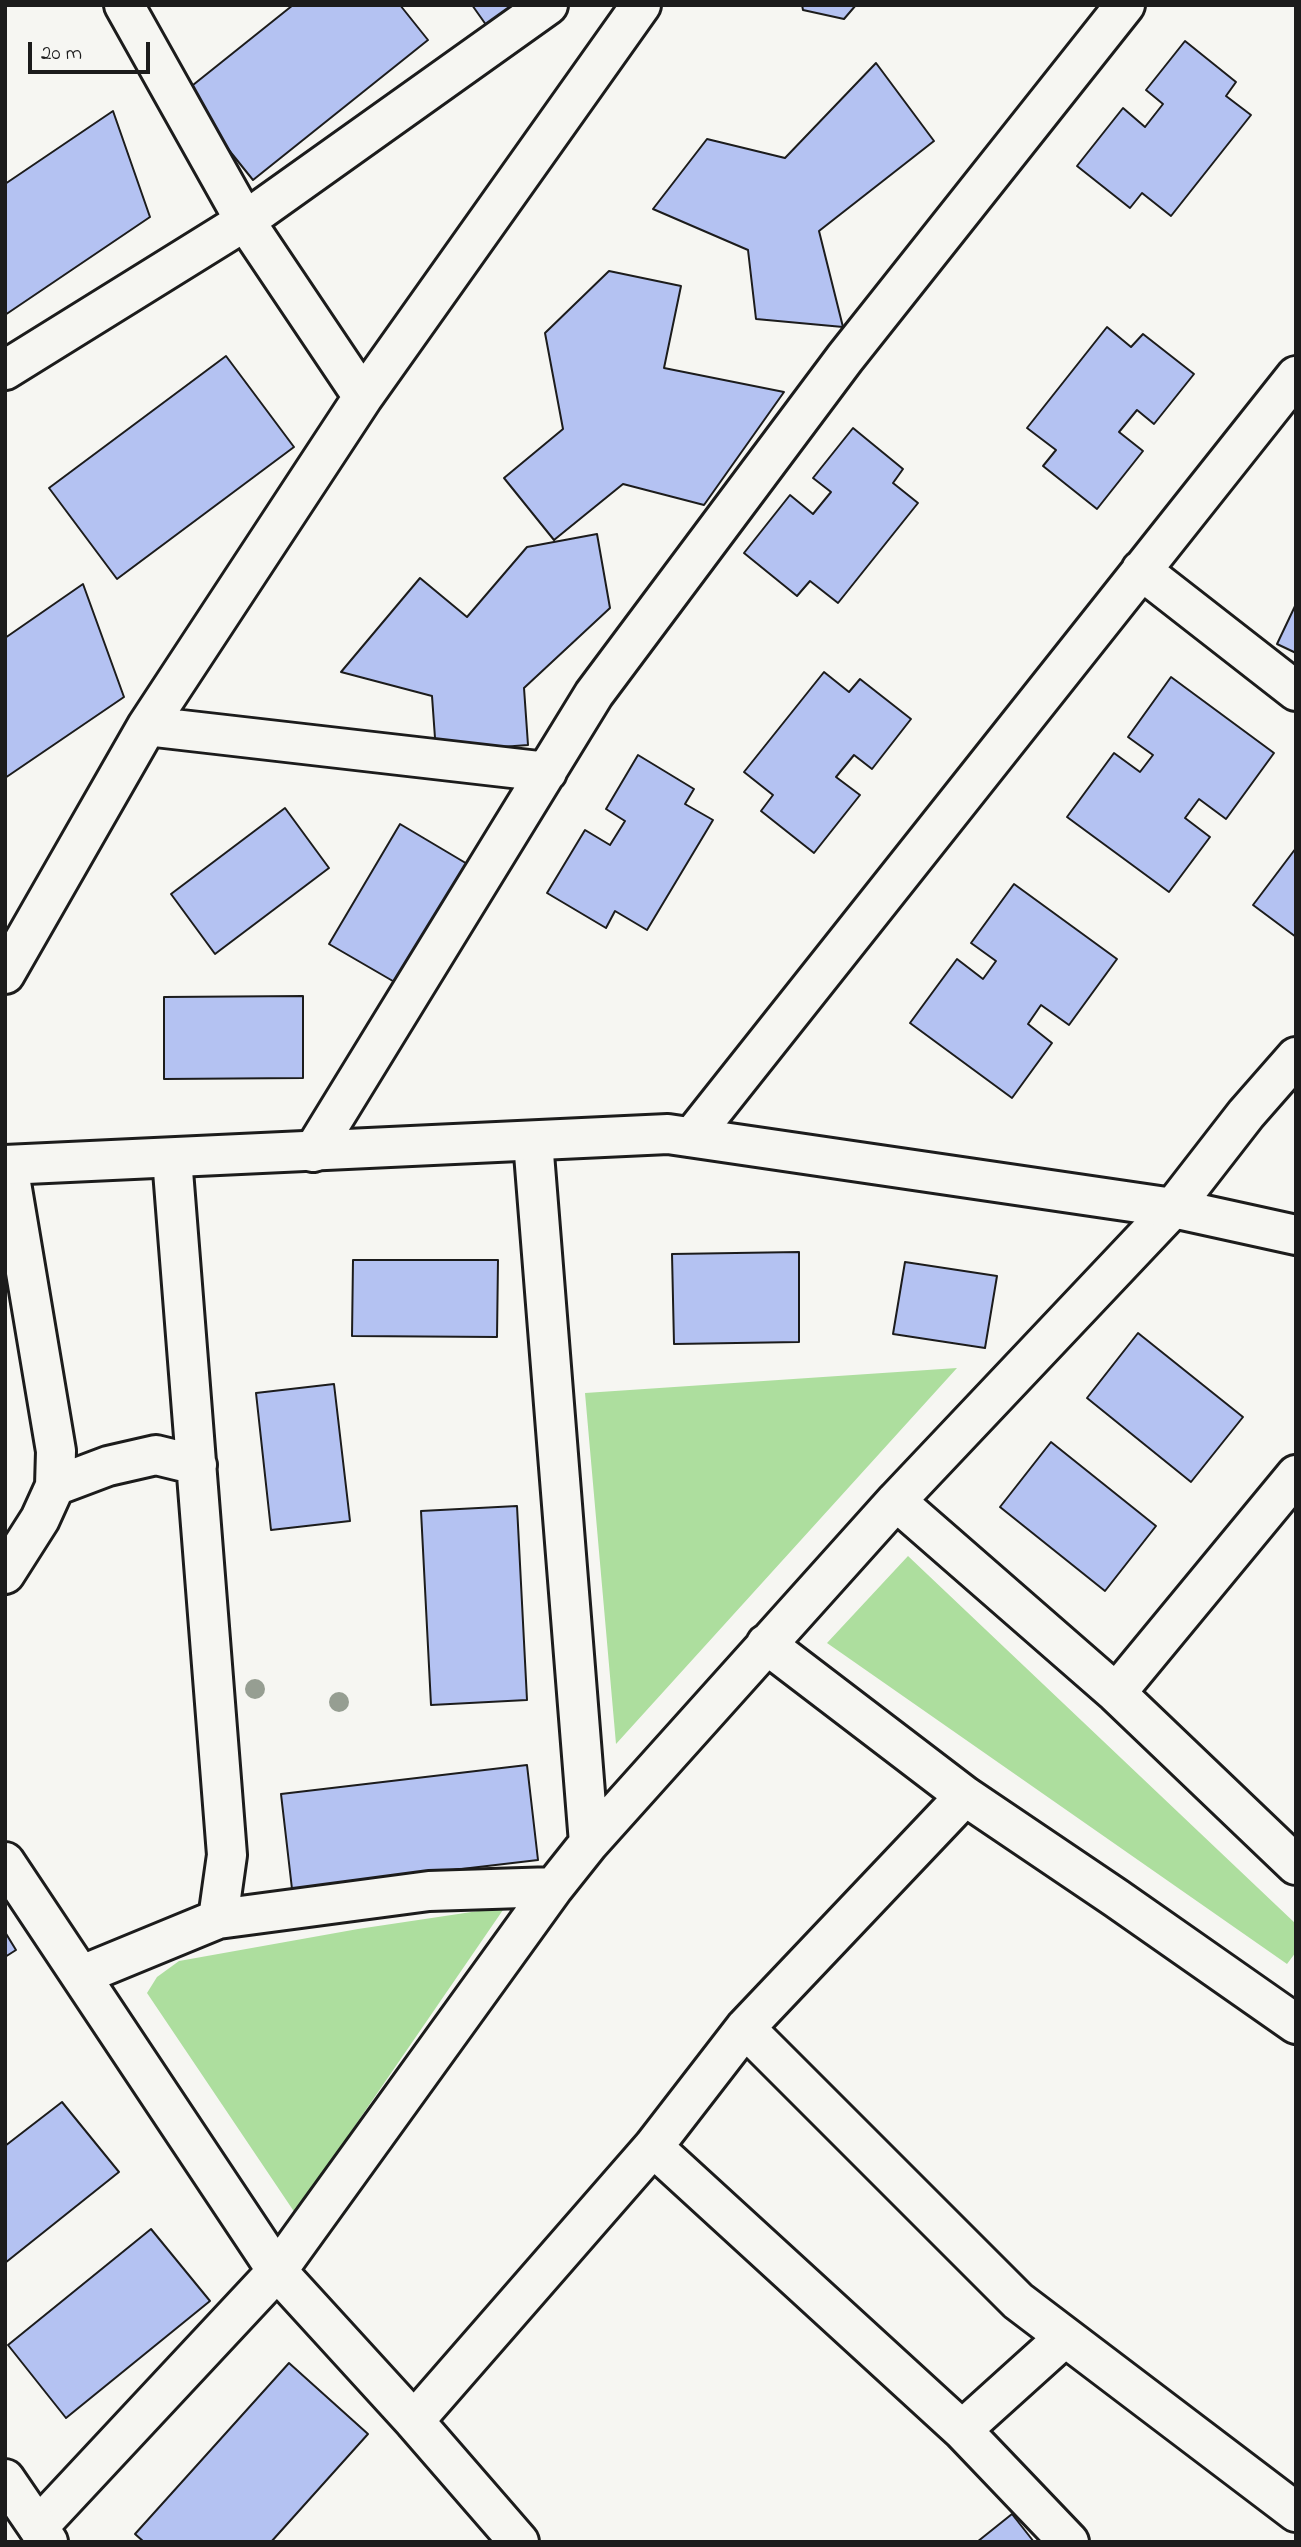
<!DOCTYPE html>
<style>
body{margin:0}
#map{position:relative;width:1301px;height:2547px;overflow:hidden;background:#f6f6f2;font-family:"Indie Flower",sans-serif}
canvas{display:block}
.frame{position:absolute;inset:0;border:7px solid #1c1c1c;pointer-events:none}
.scale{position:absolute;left:28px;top:42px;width:122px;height:32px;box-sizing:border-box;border:4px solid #1c1c1c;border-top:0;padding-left:9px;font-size:21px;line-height:24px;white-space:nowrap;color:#1c1c1c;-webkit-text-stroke:5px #f6f6f2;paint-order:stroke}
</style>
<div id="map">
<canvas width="1301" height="2547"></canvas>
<div class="frame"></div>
<div class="scale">20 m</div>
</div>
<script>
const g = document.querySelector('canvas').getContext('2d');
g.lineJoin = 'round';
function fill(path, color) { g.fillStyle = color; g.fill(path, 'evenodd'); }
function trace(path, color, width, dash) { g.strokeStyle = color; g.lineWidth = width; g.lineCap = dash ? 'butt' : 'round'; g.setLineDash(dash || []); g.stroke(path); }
fill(new Path2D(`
 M957 1368 616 1744 585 1393Z
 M908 1556 1296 1924V1952L1287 1964 827 1643Z
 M505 1907 295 2213 147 1993 157 1977 179 1961 358 1929Z`), '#adde9e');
const building = new Path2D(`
 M293 5H400L428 40 253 180 183 93Z
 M472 5H522L489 29Z
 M802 5H856L844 19 803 10Z
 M1185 41 1236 82 1226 96 1251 115 1171 216 1142 193 1130 208 1077 166 1123 108 1145 127 1163 104 1146 90Z
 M876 63 934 141 819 231 843 327 756 319 748 250 653 209 707 139 785 158Z
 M113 111 150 217 5 315V184Z
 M609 271 681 286 664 368 784 392 704 505 623 484 554 540 504 478 563 429 545 333Z
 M1107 327 1131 347 1143 334 1194 374 1154 424 1137 410 1119 432 1143 451 1097 509 1043 466 1056 450 1027 428Z
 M226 356 294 447 117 579 49 488Z
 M853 428 903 469 893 483 918 503 838 603 810 581 797 596 744 553 790 495 813 514 831 492 813 478Z
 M597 534 610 608 524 688 528 745 436 752 432 696 341 672 420 578 467 617 527 547Z
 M83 584 124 697 5 778V638Z
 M1296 604V653L1277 644Z
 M824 672 849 692 860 679 911 719 872 769 854 755 836 777 860 795 814 853 761 811 773 795 744 772Z
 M1171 677 1274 753 1226 819 1199 799 1185 818 1210 837 1169 892 1067 817 1114 753 1140 772 1153 755 1128 737Z
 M638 755 694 789 685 804 713 820 647 930 615 911 606 928 547 893 585 830 610 845 625 821 606 809Z
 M285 808 329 868 215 954 171 894Z
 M400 824 469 865 398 984 329 944Z
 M1296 848V937L1253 905Z
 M1014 884 1117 959 1069 1025 1041 1005 1028 1024 1052 1043 1012 1098 910 1023 957 959 983 979 996 961 971 943Z
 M303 996V1078L164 1079V997Z
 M799 1252V1342L674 1344 672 1254Z
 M353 1260H498L497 1337 352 1336Z
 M905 1262 997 1276 985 1348 893 1334Z
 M1138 1333 1243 1417 1191 1482 1087 1398Z
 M334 1384 350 1521 271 1530 256 1393Z
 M1051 1442 1156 1526 1105 1591 1000 1507Z
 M517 1506 527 1700 431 1705 421 1511Z
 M527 1765 538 1860 292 1889 281 1794Z
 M5 1932 16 1950 5 1957Z
 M62 2102 119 2172 5 2263V2146Z
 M151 2229 210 2301 66 2418 8 2345Z
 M289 2363 368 2434 271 2542H144L135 2534Z
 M1012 2514 1034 2542H977Z`);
fill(building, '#b4c2f2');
trace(building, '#1c1c1c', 2);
const minor = new Path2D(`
 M124 5 245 221 363 397
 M1141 570 1296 691
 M147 726 547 772
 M5 974 147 726 363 397 641 5
 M692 1137 1296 376
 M533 1141 589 1843
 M313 1152 594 694 845 358 1125 5
 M55 1486 108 1466 156 1455 197 1465
 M896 1501 1116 1693 1296 1865
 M5 1574 40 1519 55 1486 56 1451 8 1165
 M766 1644 965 1796 1116 1898 1296 2024
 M1116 1693 1296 1475
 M5 1862 277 2271 414 2421 519 2542
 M218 1919 429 1891 554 1887
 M82 1975 218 1919 227 1855 172 1158
 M745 2028 1018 2301 1296 2512
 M653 2147 962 2430 1069 2542
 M414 2421 653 2147 745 2028 965 1796
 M962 2430 1065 2337
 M38 2527 277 2271 554 1887 589 1843 896 1501 1173 1208 1246 1114 1296 1057`);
const tertiary = new Path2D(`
 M5 370 245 221 548 5
 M5 1165 668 1134 1173 1208 1296 1235
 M5 2479 48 2542`);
trace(minor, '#1c1c1c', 44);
trace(tertiary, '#1c1c1c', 44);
trace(minor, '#f6f6f2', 38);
trace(tertiary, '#f6f6f2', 38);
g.fillStyle = '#969e92';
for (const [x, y] of [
 [255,1689],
 [339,1702]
]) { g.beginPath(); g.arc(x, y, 10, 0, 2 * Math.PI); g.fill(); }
</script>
